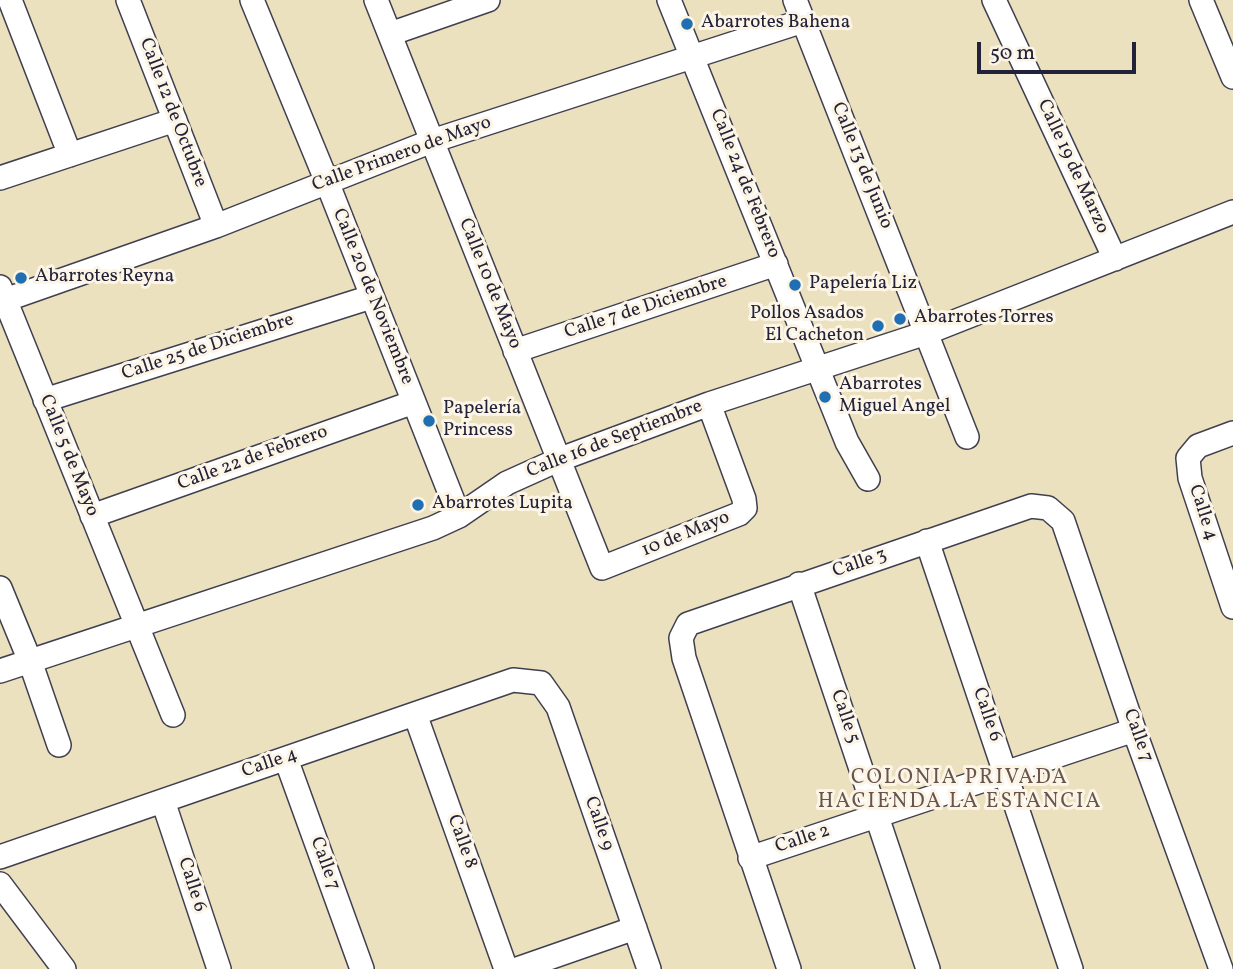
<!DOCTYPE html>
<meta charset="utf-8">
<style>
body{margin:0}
#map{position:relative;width:1233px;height:969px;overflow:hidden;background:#ebe1bf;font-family:Vollkorn,serif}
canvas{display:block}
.scale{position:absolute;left:977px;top:42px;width:159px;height:32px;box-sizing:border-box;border:4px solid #22223b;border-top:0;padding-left:9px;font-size:21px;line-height:24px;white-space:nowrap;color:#22223b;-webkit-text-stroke:5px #fcf5e5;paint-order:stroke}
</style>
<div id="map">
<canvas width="1233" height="969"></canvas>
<div class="scale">50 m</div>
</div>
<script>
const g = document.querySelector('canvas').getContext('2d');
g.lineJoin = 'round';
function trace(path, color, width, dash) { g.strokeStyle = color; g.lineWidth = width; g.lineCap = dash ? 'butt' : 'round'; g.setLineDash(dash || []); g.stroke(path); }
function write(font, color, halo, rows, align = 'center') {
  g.font = font + ' Vollkorn,serif'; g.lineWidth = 6; g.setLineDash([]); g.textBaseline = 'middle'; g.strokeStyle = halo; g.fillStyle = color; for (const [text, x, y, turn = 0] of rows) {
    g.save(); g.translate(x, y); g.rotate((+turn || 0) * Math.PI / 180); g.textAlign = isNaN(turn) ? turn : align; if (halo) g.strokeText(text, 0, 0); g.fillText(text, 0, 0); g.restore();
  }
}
const minor = new Path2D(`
 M10 0 70 155
 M128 0 216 226
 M252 0 327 182 459 516
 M376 0 602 568 739 514 745 508 744 499 709 404
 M669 0 847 442 868 479
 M795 0 967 437
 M994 0 1115 259
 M1201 0 1233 77
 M390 34 488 0
 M0 178 175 120
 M0 287 173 715
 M5 300 216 226 432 141 803 21
 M515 351 776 264
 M45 400 371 297
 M1233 433 1198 446 1188 458 1190 478 1233 607
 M92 516 414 402
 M927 541 1071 969
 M799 584 928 969
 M0 588 30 661 59 745
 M0 671 433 528 459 516 507 483 558 460 709 404 926 333 1233 212
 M415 714 506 969
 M286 759 362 969
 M163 801 219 969
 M0 857 513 680 541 683 558 707 649 969
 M750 858 1134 730
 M0 884 64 969
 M517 969 635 928
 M789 969 684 658 681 638 688 624 1031 506 1048 508 1063 521 1134 730 1221 969`);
trace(minor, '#403f4f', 26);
trace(minor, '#fff', 23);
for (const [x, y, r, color] of [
 [687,24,7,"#1f6fb2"],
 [21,278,7,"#1f6fb2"],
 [795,285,7,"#1f6fb2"],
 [900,319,7,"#1f6fb2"],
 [878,326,7,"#1f6fb2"],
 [825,397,7,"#1f6fb2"],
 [429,421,7,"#1f6fb2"],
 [418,505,7,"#1f6fb2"]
]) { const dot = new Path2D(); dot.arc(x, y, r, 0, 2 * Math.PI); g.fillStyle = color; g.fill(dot); trace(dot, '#fcf5e5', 2.5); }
write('19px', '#22223b', '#fcf5e5', [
 ["Abarrotes Bahena",701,24],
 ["Abarrotes Reyna",35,278],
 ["Papelería Liz",809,285],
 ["Pollos Asados",864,315,"right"],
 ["El Cacheton",864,337,"right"],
 ["Abarrotes Torres",914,319],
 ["Abarrotes",839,386],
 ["Miguel Angel",839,408],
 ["Papelería",443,410],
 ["Princess",443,432],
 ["Abarrotes Lupita",432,505]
], 'left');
write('19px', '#22223b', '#fcf5e5', [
 ["Calle 12 de Octubre",172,113,69],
 ["Calle Primero de Mayo",402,155,-20],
 ["Calle 13 de Junio",861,166,68],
 ["Calle 19 de Marzo",1072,167,65],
 ["Calle 24 de Febrero",744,184,68],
 ["Calle 10 de Mayo",489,284,68],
 ["Calle 20 de Noviembre",372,297,68],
 ["Calle 7 de Diciembre",646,308,-18],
 ["Calle 25 de Diciembre",208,348,-18],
 ["Calle 16 de Septiembre",615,440,-21],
 ["Calle 5 de Mayo",68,456,68],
 ["Calle 22 de Febrero",253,459,-20],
 ["Calle 4",1202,513,72],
 ["10 de Mayo",686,535,-22],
 ["Calle 3",860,564,-19],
 ["Calle 6",986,715,71],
 ["Calle 5",844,717,71],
 ["Calle 7",1137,736,70],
 ["Calle 4",270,764,-19],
 ["Calle 9",598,824,71],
 ["Calle 2",803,840,-18],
 ["Calle 8",461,842,70],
 ["Calle 7",324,864,70],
 ["Calle 6",191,885,72]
]);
g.letterSpacing = '2px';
write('21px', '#67544f', '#fcf5e5', [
 ["COLONIA PRIVADA",960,779],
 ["HACIENDA LA ESTANCIA",960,803]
]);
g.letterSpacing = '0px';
</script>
